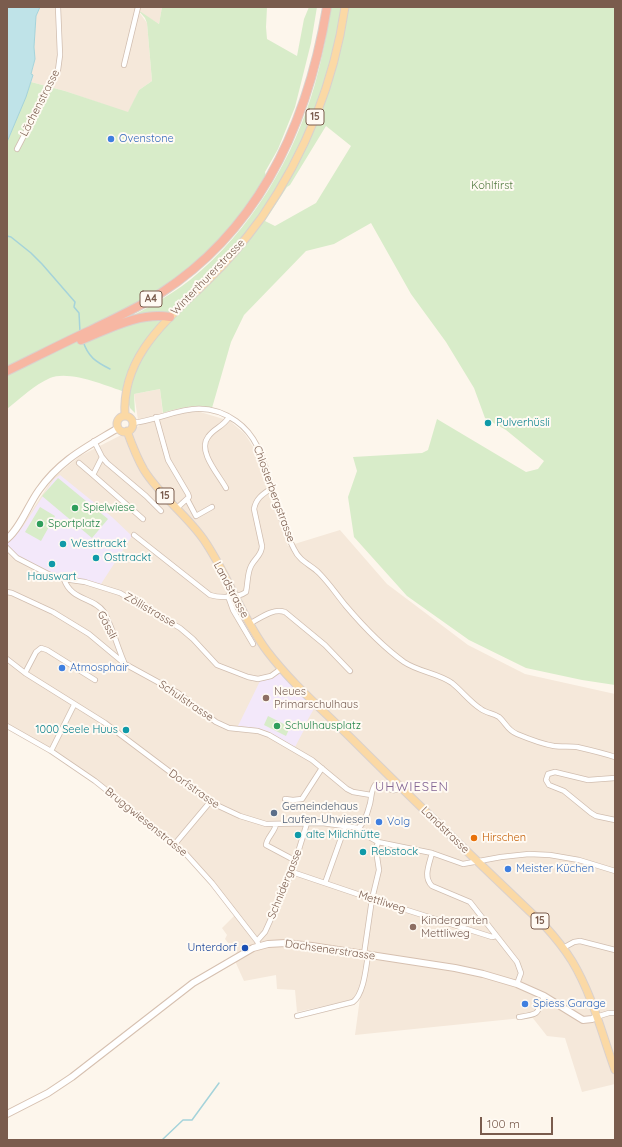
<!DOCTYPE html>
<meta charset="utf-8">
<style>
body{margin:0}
#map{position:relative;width:622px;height:1147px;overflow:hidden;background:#fdf6ec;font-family:Quicksand,sans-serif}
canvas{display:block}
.frame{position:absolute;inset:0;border:8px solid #7a5c4d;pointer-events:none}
.scale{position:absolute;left:480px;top:1117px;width:73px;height:18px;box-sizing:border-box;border:2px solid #7a5c4d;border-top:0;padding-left:5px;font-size:12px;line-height:14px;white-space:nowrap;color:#7a5c4d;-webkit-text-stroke:3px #fffaf3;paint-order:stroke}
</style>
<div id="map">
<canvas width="622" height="1147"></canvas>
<div class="frame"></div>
<div class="scale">100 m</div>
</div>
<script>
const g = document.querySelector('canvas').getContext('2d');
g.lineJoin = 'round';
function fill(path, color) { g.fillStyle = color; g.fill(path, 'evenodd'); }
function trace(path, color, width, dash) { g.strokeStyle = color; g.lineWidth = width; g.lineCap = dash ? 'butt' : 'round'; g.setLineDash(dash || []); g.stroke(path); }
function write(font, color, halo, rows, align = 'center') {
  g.font = font + ' Quicksand,sans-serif'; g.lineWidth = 4; g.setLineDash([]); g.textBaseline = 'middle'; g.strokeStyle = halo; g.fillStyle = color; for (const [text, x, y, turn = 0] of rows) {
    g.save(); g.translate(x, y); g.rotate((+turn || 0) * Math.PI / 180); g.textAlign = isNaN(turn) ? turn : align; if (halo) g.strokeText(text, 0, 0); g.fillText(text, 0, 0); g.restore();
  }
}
fill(new Path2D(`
 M40 7H162L159 24 139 12 147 23 152 81 139 90 128 113 65 91 31 82 33 76 31 75 35 59 34 47 36 16Z
 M160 389 163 415 197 411 230 421 245 434 260 458 288 546 340 530 387 584 468 645 525 674 615 694V1084L582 1092 565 1038 547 1036 532 1017 355 1035 360 998 297 1012 295 990 277 989 276 975 244 981 235 961 236 953 225 939 227 935 222 928 235 915 193 864 95 781 7 726V541L23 524 53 478 80 456 139 426 134 394Z`), '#f5e8da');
fill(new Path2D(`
 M60 475 112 517 132 536 101 584 86 580 64 578 15 555 7 544 24 525 54 479Z
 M281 673 315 707 303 728 304 730 295 747 267 731 258 728 238 726 260 681 267 680Z`), '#f3e8fa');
fill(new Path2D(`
 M162 7H267L266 27 267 39 297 56 304 19 309 7H317L311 43 295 107 278 149 265 172 267 180 227 232 198 261 158 291 134 305 120 322C144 310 168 297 190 280 251 231 294 158 315 84 322 59 327 33 331 7H615V685L582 680 526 668 469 640 407 596 354 537 348 497 357 471 353 457 422 453 428 450 437 419 526 472 538 469 544 461 506 430 485 418 474 388 446 342 411 294 371 223 334 244 306 251 244 315 231 342 212 408C195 404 179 408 163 413L160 389 134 394 135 413 130 408 125 392C106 386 70 370 50 378 34 385 21 398 7 409V142L31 82 65 91 128 112 139 90 152 81 147 23 145 18 138 10 159 24ZM326 126 351 146 316 203 275 226 265 221 287 187 290 185Z
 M58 478 108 519 92 538 42 496Z
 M40 507 55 516 41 541 25 532Z
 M268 716 290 727 286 736 264 725Z`), '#d8ecc9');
const water = new Path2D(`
 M7 7H40L36 16 34 47 35 59 31 74 33 75 26 97 7 142Z`);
fill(water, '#bfe3e8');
trace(water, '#a5d3da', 1);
trace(new Path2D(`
 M7 236 11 237 31 253 42 264 75 302 74 307 79 313 80 332
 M83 341C88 357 96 362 110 369
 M162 1140 183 1120H192L219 1083`), '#a5d3da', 1.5);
const street = new Path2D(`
 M124 65 138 7
 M17 149 58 70 60 55 58 7
 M156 417 168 460 188 494 189 497 177 508
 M133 423C171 418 198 395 236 421 259 437 264 463 272 488 278 509 284 530 294 549 300 562 310 564 319 573 329 583 337 595 346 606 363 626 383 647 404 662 419 672 438 673 452 683 462 691 470 702 481 709 486 713 493 713 499 717 506 723 507 730 517 734 529 739 542 744 554 746 562 747 570 746 577 747 590 750 603 753 615 757
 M94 441 102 457 107 463 146 496 161 511
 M102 457 93 475 143 519
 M79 463 93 475
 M226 488C219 475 197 451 208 437 214 428 223 427 229 417
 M187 499 196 516 212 507
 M134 535 210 595C219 598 238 598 246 592 248 583 247 574 251 566 255 558 262 555 262 546L254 509C256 498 263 494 272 488
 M7 548 17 558 48 574 64 579 85 582 120 593 180 628 193 639 217 665 248 677 258 679 271 676 282 668
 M64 579C71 601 94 597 104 612 111 624 118 648 124 662
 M7 592 12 593 53 612 89 634 125 664 178 693 216 722 229 728 258 731 269 735 312 760 347 789 353 792 371 795
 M228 596 233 610 253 644
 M249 624C261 618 272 608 285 612L325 645 350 671
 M7 659 25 673 105 723 210 802 240 816 266 824 322 823 359 828 369 837 378 842 432 853 463 864 501 857 529 854 550 855 579 860 615 871
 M25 673 36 652 41 648 47 650 95 680
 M7 726 51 751 95 781 185 853 212 883 257 941 259 946
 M51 751 74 705
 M615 778 588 780 555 772 548 774 546 780 549 785 564 791 591 813 596 816 615 820
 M285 799 293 800 302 799 322 768
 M276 824C275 832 267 837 266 845L296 861
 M359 828C364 822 367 815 369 807 372 800 370 792 375 785 384 783 392 796 401 787
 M174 845 210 802
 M432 853C429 865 423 877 432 886L470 902 517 962 521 973 517 984
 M292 872 372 899 492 937 496 936
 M325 883 345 827
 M257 941 265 932 292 872 307 823
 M563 948 574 942 580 941 615 950
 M364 954 372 899 379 870 376 850 378 842
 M297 1016 353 1002C364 994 366 967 368 955
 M519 1017C539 1014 537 1015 544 996
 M596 1017 609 1013H615`);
const secondary = new Path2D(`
 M7 539C21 527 28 505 39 490 61 459 87 447 118 428
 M7 1114 48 1093 72 1077 193 983 253 948 268 944 286 943 312 946 455 968 483 974 517 984 544 996 583 1020 592 1019 596 1017`);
const primary = new Path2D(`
 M125 416C121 354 170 318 209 279 229 260 246 239 262 217 305 154 334 82 345 7
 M117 424a8 8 0 1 1 16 0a8 8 0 1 1-16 0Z
 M127 431C132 445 137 458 144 470 160 496 187 515 204 540 228 575 241 616 267 651 292 684 324 711 353 740 416 803 480 864 544 925 554 936 564 948 572 961 592 994 602 1034 615 1070`);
const highway = new Path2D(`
 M81 340C109 329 139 312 170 317
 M7 371C34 358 61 344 89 331 113 319 138 308 161 293 261 228 308 122 327 7`);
trace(street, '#d1beb0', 6);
trace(secondary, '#d6c0b0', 8);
trace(primary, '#dad1cd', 9);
trace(highway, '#dad1cd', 10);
trace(street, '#fff', 4.5);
trace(secondary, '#fff', 6);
trace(primary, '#fbd9a5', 7);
trace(highway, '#f7b7a3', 8);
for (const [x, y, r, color] of [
 [111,139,4,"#3f7fe0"],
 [488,423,4,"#0f9aa8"],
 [75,508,4,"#2e9e5b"],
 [40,524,4,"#2e9e5b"],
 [63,544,4,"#0f9aa8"],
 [96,558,4,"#0f9aa8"],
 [52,564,4,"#0f9aa8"],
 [62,668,4,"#3f7fe0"],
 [266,698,4,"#8d6e63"],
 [277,726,4,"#2e9e5b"],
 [126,730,4,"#0f9aa8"],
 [274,813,4,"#5c6f8a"],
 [379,822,4,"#3f7fe0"],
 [298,835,4,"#0f9aa8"],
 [474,838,4,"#e8710a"],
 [363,852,4,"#0f9aa8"],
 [508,869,4,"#3f7fe0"],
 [413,927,4,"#8d6e63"],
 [245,948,4,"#1a4fb4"],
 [525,1004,4,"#3f7fe0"]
]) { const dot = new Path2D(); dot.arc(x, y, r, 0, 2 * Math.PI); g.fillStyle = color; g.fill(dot); trace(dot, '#fffaf3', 1.5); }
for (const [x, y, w] of [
 [315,117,18],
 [151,299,22],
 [165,496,18],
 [540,921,18]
]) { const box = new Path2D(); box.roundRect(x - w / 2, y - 8, w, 16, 3); g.fillStyle = '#fffaf3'; g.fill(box); trace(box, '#7a5c4d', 1); }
write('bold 10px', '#7a5c4d', null, [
 ["15",315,117],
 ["A4",151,299],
 ["15",165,496],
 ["15",540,921]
]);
write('11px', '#7a5c4d', '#fffaf3', [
 ["Lächenstrasse",40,103,-63],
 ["Winterthurerstrasse",208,277,-46],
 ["Chlosterbergstrasse",274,494,70],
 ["Landstrasse",231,590,62],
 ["Zöllistrasse",150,610,30],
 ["Gässli",107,625,63],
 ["Schulstrasse",186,701,34],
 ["Dorfstrasse",194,789,35],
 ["Bruggwiesenstrasse",146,822,39],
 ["Landstrasse",445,830,44],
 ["Schnidergasse",285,884,-68],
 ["Mettliweg",382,902,18],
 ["Dachsenerstrasse",330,950,8]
]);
write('11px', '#366cbe', '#fffaf3', [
 ["Ovenstone",119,139],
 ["Atmosphair",70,668],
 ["Volg",387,822],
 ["Meister Küchen",516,869],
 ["Spiess Garage",533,1004]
], 'left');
write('11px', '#537a41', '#fffaf3', [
 ["Kohlfirst",492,186]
]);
write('11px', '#0d838f', '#fffaf3', [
 ["Pulverhüsli",496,423],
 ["Westtrackt",71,544],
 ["Osttrackt",104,558],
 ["Hauswart",52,577,"center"],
 ["1000 Seele Huus",118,730,"right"],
 ["alte Milchhütte",306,835],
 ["Rebstock",371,852]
], 'left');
write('11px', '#27864d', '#fffaf3', [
 ["Spielwiese",83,508],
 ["Sportplatz",48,524],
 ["Schulhausplatz",285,726]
], 'left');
write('11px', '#785e54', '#fffaf3', [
 ["Neues",274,692],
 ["Primarschulhaus",274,705],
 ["Kindergarten",421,921],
 ["Mettliweg",421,934]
], 'left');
write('11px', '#4e5e75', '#fffaf3', [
 ["Gemeindehaus",282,807],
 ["Laufen-Uhwiesen",282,820]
], 'left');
write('11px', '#c56008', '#fffaf3', [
 ["Hirschen",482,838]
], 'left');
write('11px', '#164399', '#fffaf3', [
 ["Unterdorf",237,948]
], 'right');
g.letterSpacing = '1px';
write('13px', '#846695', '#fffaf3', [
 ["UHWIESEN",412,787]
]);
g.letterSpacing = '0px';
</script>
